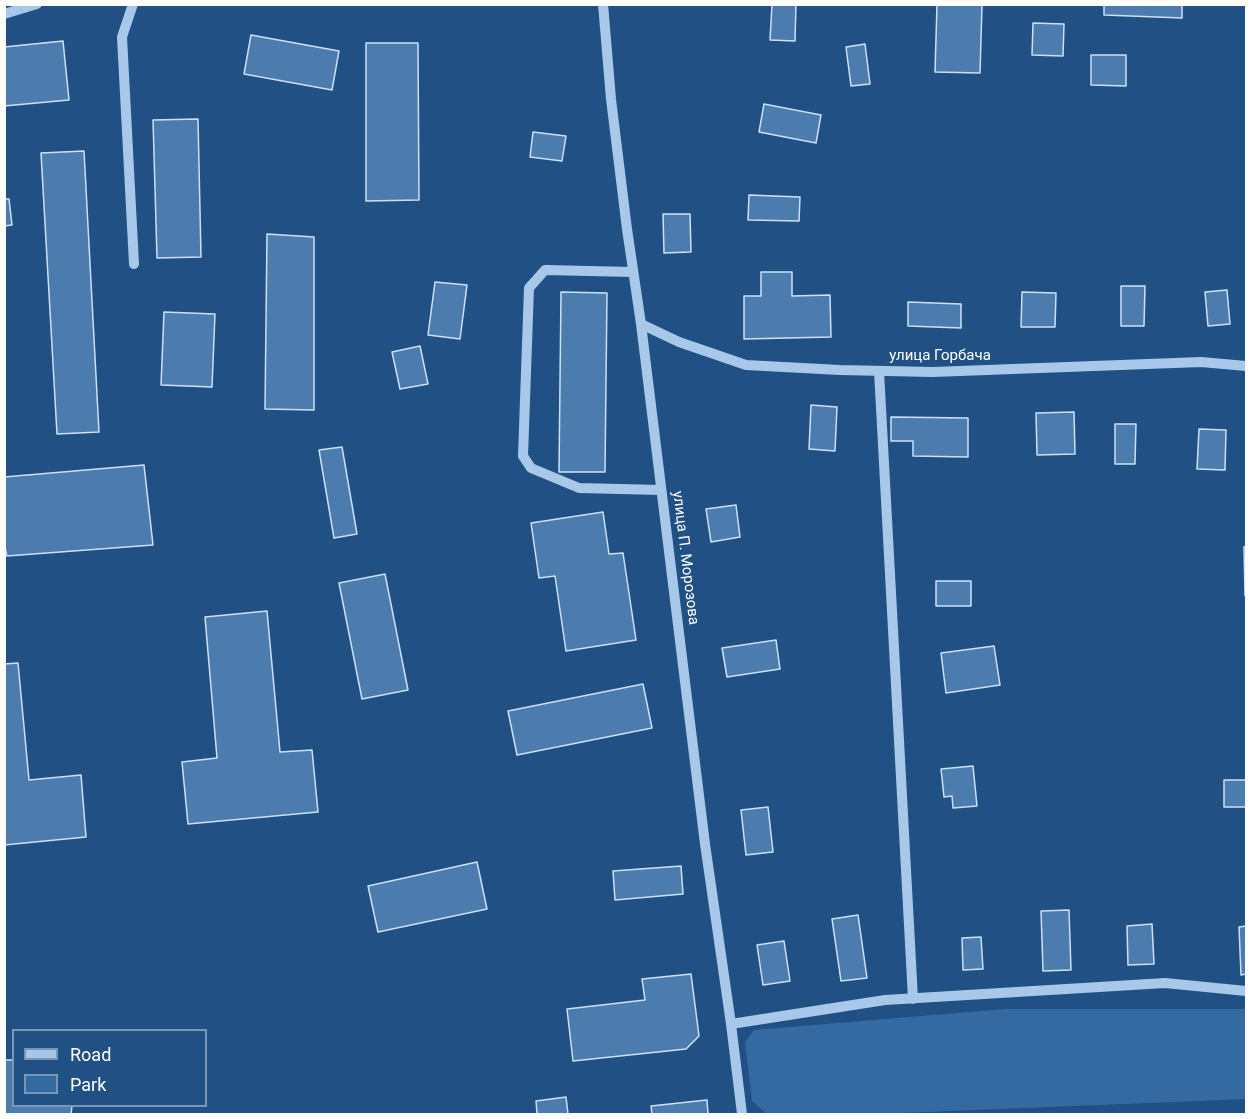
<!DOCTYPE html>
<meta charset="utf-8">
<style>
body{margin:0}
#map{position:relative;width:1251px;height:1119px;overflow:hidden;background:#205084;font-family:Roboto,sans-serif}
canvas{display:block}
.frame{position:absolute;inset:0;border:6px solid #fff;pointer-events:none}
.legend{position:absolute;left:12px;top:1029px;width:195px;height:78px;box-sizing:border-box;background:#205084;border:2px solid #7996b5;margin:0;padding:8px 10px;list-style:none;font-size:18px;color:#fff}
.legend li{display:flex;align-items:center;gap:12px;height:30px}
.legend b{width:30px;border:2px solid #7996b5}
</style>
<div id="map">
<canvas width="1251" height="1119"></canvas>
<div class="frame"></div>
<ul class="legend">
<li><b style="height:8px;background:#a8c8e9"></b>Road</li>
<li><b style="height:16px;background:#346aa1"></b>Park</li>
</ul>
</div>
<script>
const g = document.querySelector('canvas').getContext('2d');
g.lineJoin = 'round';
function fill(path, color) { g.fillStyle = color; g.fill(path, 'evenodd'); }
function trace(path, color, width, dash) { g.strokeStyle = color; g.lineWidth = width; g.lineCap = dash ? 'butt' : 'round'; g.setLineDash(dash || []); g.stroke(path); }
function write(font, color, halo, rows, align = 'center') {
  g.font = font + ' Roboto,sans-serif'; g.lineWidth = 6; g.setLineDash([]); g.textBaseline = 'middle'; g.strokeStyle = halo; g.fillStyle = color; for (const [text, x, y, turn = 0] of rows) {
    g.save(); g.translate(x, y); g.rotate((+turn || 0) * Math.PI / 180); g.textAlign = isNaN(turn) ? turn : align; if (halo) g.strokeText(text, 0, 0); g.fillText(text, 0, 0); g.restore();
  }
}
fill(new Path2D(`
 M1005 1009H1246V1099L877 1114H767L752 1101 745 1042 754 1030Z`), '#346aa1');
const building = new Path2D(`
 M772 4H796L795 41 770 40Z
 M937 4 982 5 980 73 935 72Z
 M1104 4H1182V18L1104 15Z
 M1033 23 1064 24 1063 56 1032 55Z
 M251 35 339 51 332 90 244 74Z
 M63 41 69 100 4 106V47Z
 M366 43H418L419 200 366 201Z
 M865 44 870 84 851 86 846 47Z
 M1091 55H1126V86L1091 85Z
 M764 104 821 115 816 143 759 132Z
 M198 119 201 257 157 258 153 120Z
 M533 132 566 136 562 161 530 157Z
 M84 151 99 432 57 434 41 153Z
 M749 195 800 197 799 221 748 220Z
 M4 199H9L12 225 4 226Z
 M663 214H690L691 252 664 253Z
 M267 234 314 237V410L265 409Z
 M761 272H792V296L830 295 831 337 744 339V296H761Z
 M435 282 467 285 460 339 428 335Z
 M1121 286H1145L1144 326H1121Z
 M1227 290 1230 324 1208 326 1205 292Z
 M561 292 607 293 605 472H559Z
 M1022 292 1056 293 1055 327H1021Z
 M908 302 961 304V328L908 326Z
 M164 312 215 314 212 387 161 385Z
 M420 346 428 384 400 389 392 352Z
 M811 405 837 407 835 451 809 449Z
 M1074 412 1075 454 1037 455 1036 413Z
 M891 417 968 418V457L913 456V441H891Z
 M1115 424H1136L1135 464H1115Z
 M1199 429 1226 430 1225 470 1197 469Z
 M342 447 357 534 334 538 319 450Z
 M144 465 153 545 7 556 4 544V477Z
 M736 505 740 537 711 542 706 509Z
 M603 512 609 554 623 553 636 640 566 651 555 576 539 578 531 523Z
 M1246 546V596H1245L1244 547Z
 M385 574 408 690 362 699 339 583Z
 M936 581H971V606H936Z
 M267 611 280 752 312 750 318 812 188 824 182 762 217 758 205 617Z
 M776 640 780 669 727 677 722 648Z
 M994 646 1000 685 946 693 941 653Z
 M18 663 29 780 81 775 86 837 4 845V664Z
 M643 684 652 728 517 755 508 711Z
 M973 766 977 806 953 808 952 796 944 797 941 769Z
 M1224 780H1246V807H1224Z
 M768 807 773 852 746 855 741 810Z
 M477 862 487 909 378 932 368 886Z
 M681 866 683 894 615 900 613 871Z
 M1069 910 1071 970 1043 971 1041 911Z
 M858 915 867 978 841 981 832 919Z
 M1152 924 1154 964 1128 965 1127 926Z
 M1246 926V974L1241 975 1239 927Z
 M981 937 983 969 963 970 962 938Z
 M784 941 790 981 763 985 757 945Z
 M691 974 699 1036 686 1049 573 1061 567 1009 645 1000 642 979Z
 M4 1060H14V1106H72L71 1114H4Z
 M566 1097 568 1114H537L536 1101Z
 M707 1100 708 1114H652L651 1106Z`);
fill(building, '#4c7cae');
trace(building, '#cce1f7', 1.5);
trace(new Path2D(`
 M133 4 122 37 134 264
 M603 4 611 99 627 229 641 324 705 844 731 1024 742 1114
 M4 14 37 4
 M633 272 545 270 529 288 523 456 531 468 579 488 661 490
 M641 324 679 342 746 365 840 370 933 372 1201 362 1246 366
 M879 371 913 999
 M731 1024 885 1000 1165 983 1246 991`), '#a8c8e9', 10);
write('15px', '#fff', '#205084', [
 ["улица Горбача",940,356],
 ["улица П. Морозова",685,558,83]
]);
</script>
